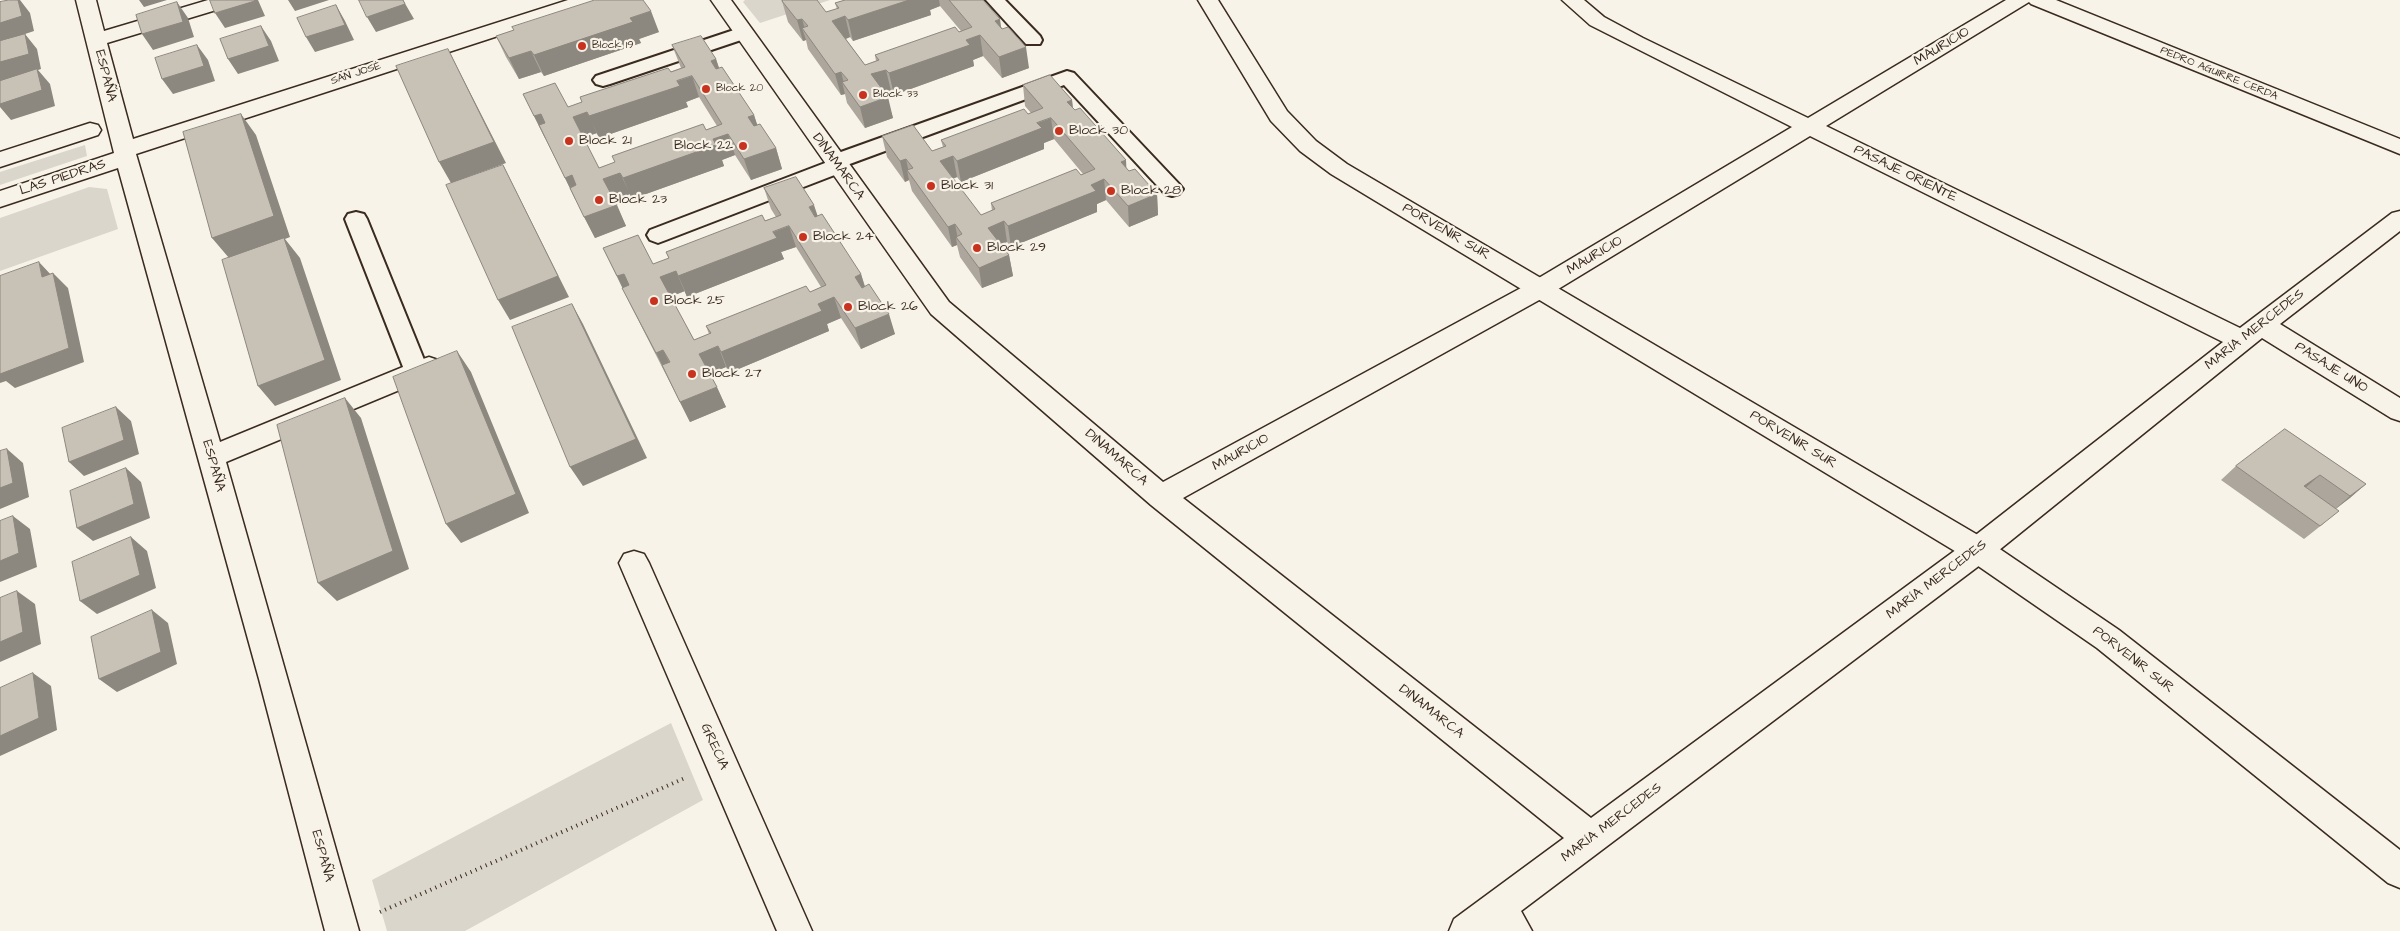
<!DOCTYPE html>
<meta charset="utf-8">
<style>
body{margin:0}
canvas{display:block;background:#f7f3e8}
</style>
<canvas width="2400" height="931"></canvas>
<script>
const g = document.querySelector('canvas').getContext('2d');
g.lineJoin = 'round';
function fill(path, color) { g.fillStyle = color; g.fill(path, 'evenodd'); }
function trace(path, color, width, dash) { g.strokeStyle = color; g.lineWidth = width; g.lineCap = dash ? 'butt' : 'round'; g.setLineDash(dash || []); g.stroke(path); }
function write(font, color, halo, rows, align = 'center') {
  g.font = font + ' "Architects Daughter",sans-serif'; g.lineWidth = 4.5; g.setLineDash([]); g.textBaseline = 'middle'; g.strokeStyle = halo; g.fillStyle = color; for (const [text, x, y, turn = 0] of rows) {
    g.save(); g.translate(x, y); g.rotate((+turn || 0) * Math.PI / 180); g.textAlign = isNaN(turn) ? turn : align; if (halo) g.strokeText(text, 0, 0); g.fillText(text, 0, 0); g.restore();
  }
}
fill(new Path2D(`
 M745 0H830L760 23 743 2Z
 M85 145 87 156 0 185V172Z
 M89 187 107 189 118 229 0 271V218Z
 M671 723 703 800 465 931H387L372 880Z`), '#dbd6cb');
const service = new Path2D(`
 M986 0H1005L1040 36 1042 40 1040 44H1026Z
 M743 27 750 29 752 33 750 37 610 84 603 86 596 84 593 80 596 76Z
 M1067 71 1074 73 1179 184 1183 189 1179 194 1172 196 1165 194 1064 85 847 165 845 171 666 240 658 243 650 240 647 235 650 230 825 163 827 157Z
 M356 212 364 214 367 219 429 372 425 378 417 381 409 378 405 372 345 219 348 214Z`);
const minor = new Path2D(`
 M76 0H96L104 31 208 0H239L236 4 107 43 133 139 568 0H599L596 4 136 154 220 442 420 360 429 357 438 360 442 367 438 374 226 462 359 931H325L259 679 118 168 0 207V191L114 153Z
 M711 0H731L949 302 1163 482 1532 282 1792 127 1590 25 1562 0H1584L1604 17 1643 38 1808 118 2006 0H2056L2400 139V154L2031 4 2029 2 1826 126 2240 328 2392 213 2400 211V231L2280 324 2400 398V421L2391 418 2262 338 1988 559 1521 911 1532 931H1449L1454 919 1564 838 1151 505 931 314ZM1810 136 2223 342 1968 541 1591 818 1183 498 1550 294Z
 M90 123 98 125 101 130 98 135 0 167V152Z
 M634 551 644 554 649 563 812 931H777L619 563 624 554Z`);
const secondary = new Path2D(`
 M1198 0H1218L1287 111 1316 141 1347 164 1988 541 2119 630 2400 850V888L2388 883 2097 648 1968 559 1331 174 1300 151 1271 121Z`);
trace(service, '#3b2a1e', 4);
trace(minor, '#3b2a1e', 3);
trace(secondary, '#3b2a1e', 3);
trace(new Path2D(`
 M380 912 685 778`), '#3b2a1e', 4, [1, 4.5]);
fill(service, '#f7f3e8');
fill(minor, '#f7f3e8');
fill(secondary, '#f7f3e8');
fill(new Path2D(`
 M845 0H983L1029 68 1002 78 983 56 973 60 974 66 894 95 891 91 885 93 893 118 865 128 847 103 845 94 841 95 808 49 806 40 803 41 788 22 782 1 826 12 837 9 835 3ZM940 6 961 31 875 55 876 61 865 65 846 39 850 37 853 41 931 15 930 10Z
 M659 32 639 39 641 43 544 76 541 72 519 79 506 57 496 36Z
 M672 45 716 59 719 68 754 115 757 125 776 148 782 169 751 180 735 155 722 160 724 166 632 199 630 194 614 200 626 226 595 238 523 94 568 107 681 68ZM699 97 717 126 599 168 583 138 597 133 599 138 688 107 686 102Z
 M1023 85 1072 100 1073 108 1126 160V168L1129 171 1157 194 1158 215 1129 227 1106 200 1097 204V212L1011 247 1007 242 1001 244 1009 255 1013 276 982 288 960 257 957 245 952 247 912 191 909 180 905 182 887 157 882 136 932 151 943 147 941 140 1031 113 1025 106ZM1054 139 1083 174 991 203 992 211 981 215 953 179 957 177 961 182 1044 149V143Z
 M764 188 818 216 861 274 865 286 895 334 861 349 841 318 827 324 829 331 729 373 726 367 710 374 726 407 690 422 632 308 603 248 653 264 669 259 666 252 776 217 771 209ZM796 247 821 287 810 292 706 326 709 334 694 340 670 297 685 291 687 297 784 259 781 252Z
 M2285 429 2366 484 2336 509 2323 524 2304 539 2221 480 2236 466Z`), '#aca69d');
fill(new Path2D(`
 M18 0H20L30 13 34 31 25 34 37 49 41 69 38 70 50 84 55 106 11 120 0 107V23Z
 M139 0H167L144 7Z
 M254 0H258L265 16 225 28 215 13Z
 M288 0H329L295 11Z
 M403 0 414 19 376 32 367 17Z
 M909 0H939L940 6 930 10 931 15 853 41 848 20Z
 M177 2 188 18 194 37 153 50 142 34Z
 M336 5 345 21 354 40 315 52 306 37Z
 M651 11 659 32 639 39 641 43 544 76 534 55 630 18Z
 M845 16 850 37 838 42 832 21Z
 M802 19 806 33 802 28 806 40 803 41 797 20Z
 M1000 19 1003 41 995 21Z
 M261 26 271 41 279 61 238 74 228 59Z
 M980 35 983 56 973 60 974 66 894 95 889 73 966 40Z
 M197 45 208 60 215 81 173 94 162 79Z
 M1026 47 1029 68 1002 78 999 57Z
 M448 49 506 163 451 183 439 162Z
 M531 51 541 72 519 79 509 58Z
 M716 59 723 80 711 61Z
 M886 70 891 91 876 96 871 74Z
 M841 72 845 87 842 82 845 94 841 95 835 74Z
 M692 76 699 97 686 102 688 107 599 138 589 116 677 81Z
 M888 97 893 118 865 128 860 107Z
 M1072 100 1074 121 1067 102Z
 M587 112 597 133 582 138 573 117Z
 M241 114 256 135 290 237 285 239 300 258 341 380 275 406 258 386 229 258 212 238Z
 M541 114 551 135 545 138 534 116Z
 M754 115 761 136 755 138 748 117Z
 M1051 118 1054 139 1044 143V149L961 182 957 161 1037 123Z
 M728 134 735 155 722 160 724 166 632 199 623 178 713 139Z
 M776 148 782 169 751 180 744 159Z
 M953 156 957 177 944 182 940 161Z
 M906 159 909 173 907 170 909 180 905 182 900 161Z
 M1126 160 1127 180 1121 162Z
 M503 165 569 297 510 320 498 300Z
 M620 173 630 194 613 200 603 179Z
 M572 175 582 196 575 199 565 178Z
 M1104 179 1106 200 1097 204V212L1011 247 1008 226 1091 185Z
 M1157 194 1158 215 1129 227 1128 206Z
 M617 205 626 226 595 238 584 217Z
 M814 205 821 226 809 207Z
 M1004 221 1007 242 992 248 988 228Z
 M955 224 958 240 956 237 957 245 952 247 948 227Z
 M789 226 796 247 781 252 784 259 687 297 678 276 773 232Z
 M1009 255 1013 276 982 288 979 268Z
 M39 262 53 277H42Z
 M676 271 685 291 669 297 660 277Z
 M53 273 68 288 84 362 15 388 6 381 0 383V366Z
 M624 274 634 294 627 297 617 276Z
 M861 274 867 295 855 277Z
 M834 297 841 318 827 324 829 331 729 373 721 352 818 304Z
 M572 304 583 324 647 458 583 486 570 467Z
 M889 314 895 334 861 349 855 328Z
 M718 346 726 367 708 374 699 354Z
 M663 350 673 370 666 373 656 353Z
 M457 351 471 372 529 513 461 543 446 524Z
 M717 387 726 407 690 422 680 402Z
 M345 398 361 418 409 569 337 601 318 583Z
 M116 407 131 421 139 454 84 476 69 462Z
 M7 449 23 463 29 497 0 509V488Z
 M126 468 141 482 150 518 93 541 77 528Z
 M2320 475 2304 489V486Z
 M2366 484 2350 498 2334 510 2350 496Z
 M13 516 30 529 37 567 0 582V561Z
 M131 537 147 551 156 588 97 614 80 601Z
 M17 591 35 604 41 644 0 662V642Z
 M152 610 168 623 177 664 117 692 99 679Z
 M33 673 51 686 57 730 0 756V736Z`), '#8c877f');
const building = new Path2D(`
 M9 0H18L22 16 0 23V2Z
 M210 0H254L255 1 215 13Z
 M359 0H403L405 4 367 17Z
 M595 0H643L651 11 630 18 633 22 534 55 531 51 509 58 496 36 514 30 512 27Z
 M784 0H817L826 12 839 8 835 3 845 0H909L848 20 845 16 832 21 865 65 879 60 875 55 955 27 959 32 972 27 949 0H983L1000 19 995 21 1002 29 1008 27 1026 47 999 57 980 35 966 40 970 45 889 73 886 70 871 74 888 97 860 107 842 82 848 80 841 72 835 74 802 28 808 26 802 19 797 20 782 1Z
 M177 2 183 22 142 34 136 15Z
 M336 5 345 25 306 37 297 18Z
 M261 26 269 46 228 59 220 39Z
 M25 34 29 54 0 62V41Z
 M701 36 716 59 711 61 716 69 722 67 754 115 748 117 754 126 760 124 776 148 744 159 728 134 713 139 716 145 623 178 620 173 603 179 617 205 584 217 570 188 576 185 572 175 565 178 539 125 545 123 541 114 534 116 523 94 555 83 568 107 582 102 580 97 668 68 671 72 685 67 672 45ZM692 76 722 124 706 130 703 124 612 156 615 162 599 168 573 117 587 112 589 116 680 86 677 81Z
 M197 45 204 66 162 79 155 58Z
 M448 49 494 142 439 162 396 66Z
 M37 69 42 90 0 104V81Z
 M1050 75 1072 100 1067 102 1075 110 1080 108 1126 160 1121 162 1129 171 1135 169 1157 194 1128 206 1104 179 1091 185 1096 191 1008 226 1004 221 988 228 1009 255 979 268 956 237 962 234 955 224 948 227 907 170 913 168 906 159 900 161 882 136 913 125 932 151 946 146 941 140 1024 109 1028 114 1043 108 1023 85ZM1051 118 1095 169 1081 175 1076 169 991 203 995 209 981 215 940 161 953 156 957 161 1042 128 1037 123Z
 M241 114 274 216 212 238 183 132Z
 M503 165 558 276 498 300 446 185Z
 M796 177 814 205 809 207 815 217 822 214 861 274 855 277 862 288 869 284 889 314 855 328 834 297 818 304 822 311 721 352 718 346 699 354 717 387 680 402 662 365 670 362 663 350 656 353 622 288 629 285 624 274 617 276 603 248 638 235 653 264 669 258 666 252 762 215 765 221 781 215 764 188ZM789 226 826 285 810 292 806 286 706 326 711 333 694 340 660 277 676 271 678 276 777 238 773 232Z
 M284 238 325 360 258 386 222 260Z
 M39 262 42 277 53 273 69 348 0 374V276Z
 M572 304 636 439 570 467 512 327Z
 M457 351 516 494 446 524 393 377Z
 M345 398 393 551 318 583 277 425Z
 M116 407 124 440 69 462 62 428Z
 M2285 429 2366 484 2350 496 2320 475 2304 486 2339 511 2320 526 2236 466Z
 M7 449 13 483 0 488V451Z
 M126 468 134 504 77 528 70 491Z
 M13 516 19 553 0 561V521Z
 M131 537 140 575 80 601 72 562Z
 M17 591 23 632 0 642V598Z
 M152 610 161 652 99 679 91 637Z
 M33 673 39 718 0 736V688Z`);
fill(building, '#c8c1b6');
trace(building, '#8c877f', 1);
for (const [x, y, r, color] of [
 [582,46,5,"#c8321e"],
 [706,89,5,"#c8321e"],
 [863,95,5,"#c8321e"],
 [1059,131,5,"#c8321e"],
 [569,141,5,"#c8321e"],
 [743,146,5,"#c8321e"],
 [931,186,5,"#c8321e"],
 [1111,191,5,"#c8321e"],
 [599,200,5,"#c8321e"],
 [803,237,5,"#c8321e"],
 [977,248,5,"#c8321e"],
 [654,301,5,"#c8321e"],
 [848,307,5,"#c8321e"],
 [692,374,5,"#c8321e"]
]) { const dot = new Path2D(); dot.arc(x, y, r, 0, 2 * Math.PI); g.fillStyle = color; g.fill(dot); trace(dot, '#f7f3e8', 2); }
write('11px', '#3b2a1e', '#f7f3e8', [
 ["Block 19",592,46],
 ["Block 20",716,89],
 ["Block 33",873,95]
], 'left');
write('11px', '#3b2a1e', '#f7f3e8', [
 ["SAN JOSÉ",356,74,-18],
 ["PEDRO AGUIRRE CERDA",2219,74,22]
]);
write('14px', '#3b2a1e', '#f7f3e8', [
 ["MAURICIO",1942,47,-31],
 ["ESPAÑA",105,76,76],
 ["DINAMARCA",838,167,54],
 ["PASAJE ORIENTE",1905,174,26],
 ["LAS PIEDRAS",63,178,-18],
 ["PORVENIR SUR",1446,232,30],
 ["MAURICIO",1595,256,-31],
 ["MARÍA MERCEDES",2255,330,-38],
 ["PASAJE UNO",2331,368,32],
 ["PORVENIR SUR",1793,440,31],
 ["MAURICIO",1241,453,-29],
 ["DINAMARCA",1116,458,41],
 ["ESPAÑA",213,466,74],
 ["MARÍA MERCEDES",1937,580,-37],
 ["PORVENIR SUR",2133,660,38],
 ["DINAMARCA",1431,712,38],
 ["GRECIA",714,747,66],
 ["MARÍA MERCEDES",1612,823,-37],
 ["ESPAÑA",322,856,75]
]);
write('14px', '#3b2a1e', '#f7f3e8', [
 ["Block 30",1069,131],
 ["Block 21",579,141],
 ["Block 22",733,146,"right"],
 ["Block 31",941,186],
 ["Block 28",1121,191],
 ["Block 23",609,200],
 ["Block 24",813,237],
 ["Block 29",987,248],
 ["Block 25",664,301],
 ["Block 26",858,307],
 ["Block 27",702,374]
], 'left');
</script>
